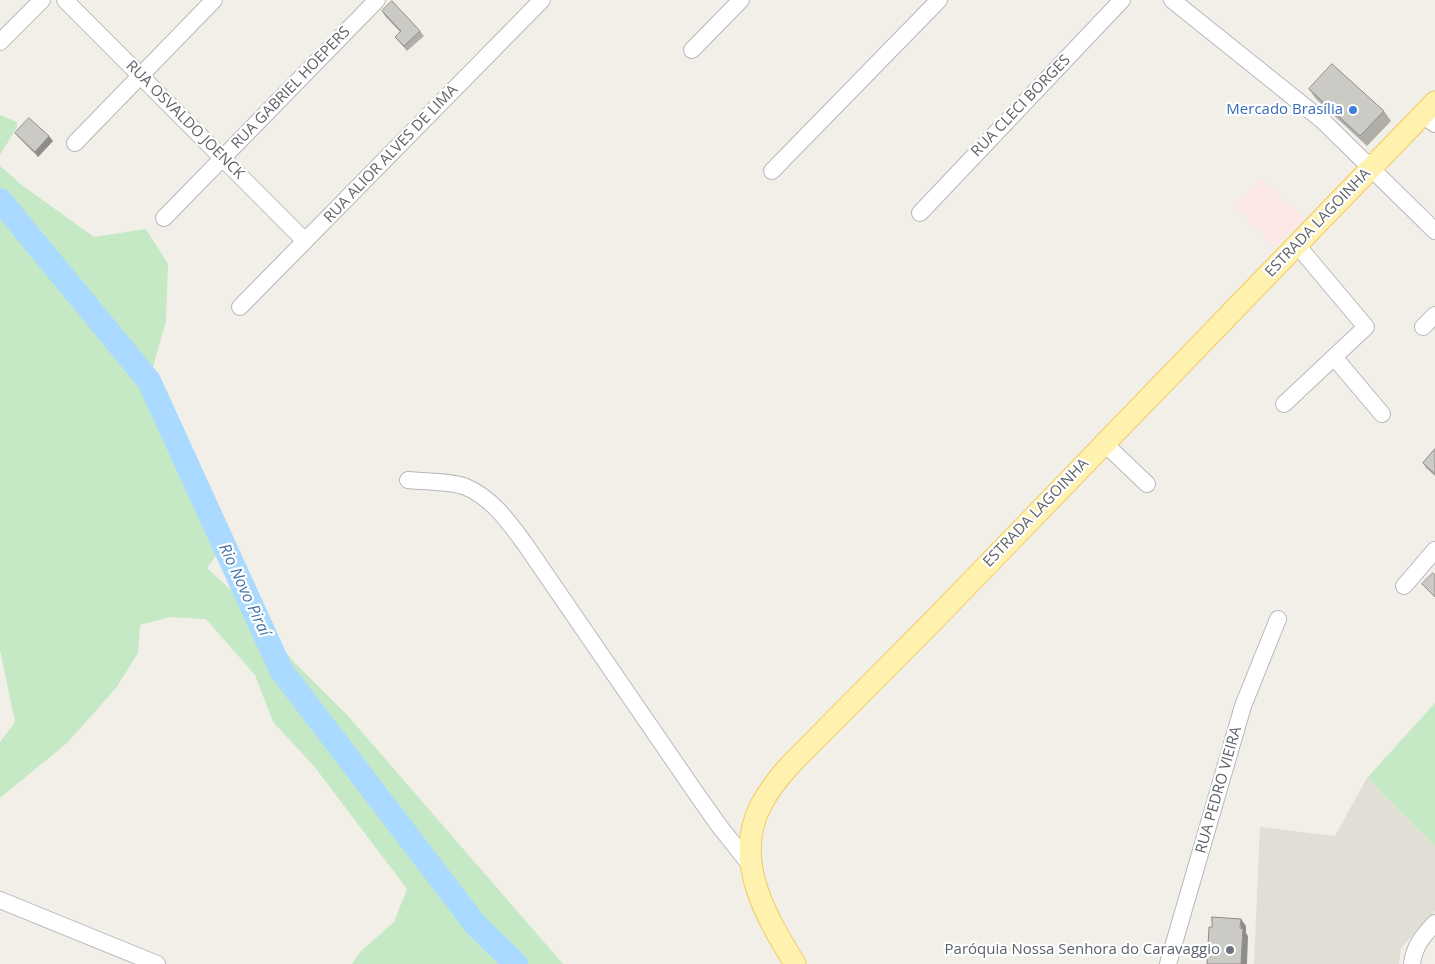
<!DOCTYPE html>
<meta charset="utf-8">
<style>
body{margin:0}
canvas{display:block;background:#f1efe8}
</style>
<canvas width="1435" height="964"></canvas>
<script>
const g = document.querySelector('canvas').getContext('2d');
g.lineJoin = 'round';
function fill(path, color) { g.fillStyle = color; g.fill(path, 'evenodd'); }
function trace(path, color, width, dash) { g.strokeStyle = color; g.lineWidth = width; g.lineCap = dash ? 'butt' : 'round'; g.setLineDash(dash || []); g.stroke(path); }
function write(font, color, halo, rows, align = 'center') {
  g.font = font + ' "Open Sans",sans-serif'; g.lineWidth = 4.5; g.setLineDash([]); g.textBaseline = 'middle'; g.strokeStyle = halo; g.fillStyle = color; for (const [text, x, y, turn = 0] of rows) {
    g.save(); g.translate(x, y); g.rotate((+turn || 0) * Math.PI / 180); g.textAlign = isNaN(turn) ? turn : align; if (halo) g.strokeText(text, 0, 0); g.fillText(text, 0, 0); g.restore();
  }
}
fill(new Path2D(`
 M1367 778 1435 846V911L1401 948 1399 964H1254L1260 827 1335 836Z`), '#e1ded6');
fill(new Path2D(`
 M1262 179 1304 219 1274 247 1233 206Z`), '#fce8e6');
fill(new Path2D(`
 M0 115 17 122V127L0 155Z
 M0 166 23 186 94 237 146 229 168 264 166 321 149 381 224 545 207 568 233 592 295 663 348 716 563 964H352L361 951 394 922 407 889 314 766 273 722 255 675 206 619 170 617 140 625 138 653 116 688 67 743 0 798V742L15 722 0 650Z
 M1435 703V846L1367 778Z`), '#c5e8c5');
trace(new Path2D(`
 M0 200 149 381 281 670 475 924 516 964`), '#aadaff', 24);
const minor = new Path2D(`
 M65 0 305 241
 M1172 0 1323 121 1435 231
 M0 42 42 0
 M692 50 741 0
 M1422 115 1435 124
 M75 143 214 0
 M772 171 939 0
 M920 213 1122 0
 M164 218 377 0
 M240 307 542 0
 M1423 327 1435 315
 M1334 357 1382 414
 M1284 404 1366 327 1297 245
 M1104 443 1147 484
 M408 480C424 482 452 481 466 487 492 498 509 522 525 544L698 796 720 827 751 866
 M1404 586 1435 550
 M0 900 157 964
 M1168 964 1243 706 1278 619
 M1412 964C1414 946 1423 936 1435 923`);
const major = new Path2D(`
 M795 964C767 918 733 862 760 807 768 791 779 777 791 764L934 620 1435 102`);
trace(minor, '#b5b8bc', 18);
trace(major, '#f2c960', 23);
trace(minor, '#fff', 16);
trace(major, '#fff2af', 21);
fill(new Path2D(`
 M382 11 420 31 424 36 407 51 395 37 400 32 385 16Z
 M1309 89 1384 111 1391 121 1367 146 1316 99Z
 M15 133 53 141 38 157 19 138Z
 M1435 449V476L1426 468 1423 463Z`), '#afaea9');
fill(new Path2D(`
 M49 136 53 141 38 157 35 152Z
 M1241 919 1246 926V933L1248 936 1247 964H1241Z`), '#8f8d8a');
const building = new Path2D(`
 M392 1 420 31 404 46 395 37 401 31 382 11Z
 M1332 64 1384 111 1360 136 1309 89Z
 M29 118 49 136 35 152 15 133Z
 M1435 449V474L1423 463Z
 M1433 573 1435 575V597L1422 584Z
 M1212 917 1241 919 1240 928 1243 929 1241 964H1207L1209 927H1212Z`);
fill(building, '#cccac5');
trace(building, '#8f8d8a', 1);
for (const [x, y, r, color] of [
 [1353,110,5,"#3f7fe0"],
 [1230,950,5,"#6b7280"]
]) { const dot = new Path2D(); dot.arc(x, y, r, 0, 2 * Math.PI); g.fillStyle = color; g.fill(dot); trace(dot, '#fff', 2); }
write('15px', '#5f6368', '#fff', [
 ["RUA GABRIEL HOEPERS",291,88,-46],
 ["RUA CLECI BORGES",1021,106,-46],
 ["RUA OSVALDO JOENCK",185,120,45],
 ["RUA ALIOR ALVES DE LIMA",391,154,-46],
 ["ESTRADA LAGOINHA",1318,223,-46],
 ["ESTRADA LAGOINHA",1036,513,-46],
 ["RUA PEDRO VIEIRA",1219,790,-74]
]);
write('15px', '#366cbe', '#fff', [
 ["Mercado Brasília",1343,110]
], 'right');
write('15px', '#5b616d', '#fff', [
 ["Paróquia Nossa Senhora do Caravaggio",1220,950]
], 'right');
write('italic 16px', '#4174aa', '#fff', [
 ["Rio Novo Piraí",244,590,65]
]);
</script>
